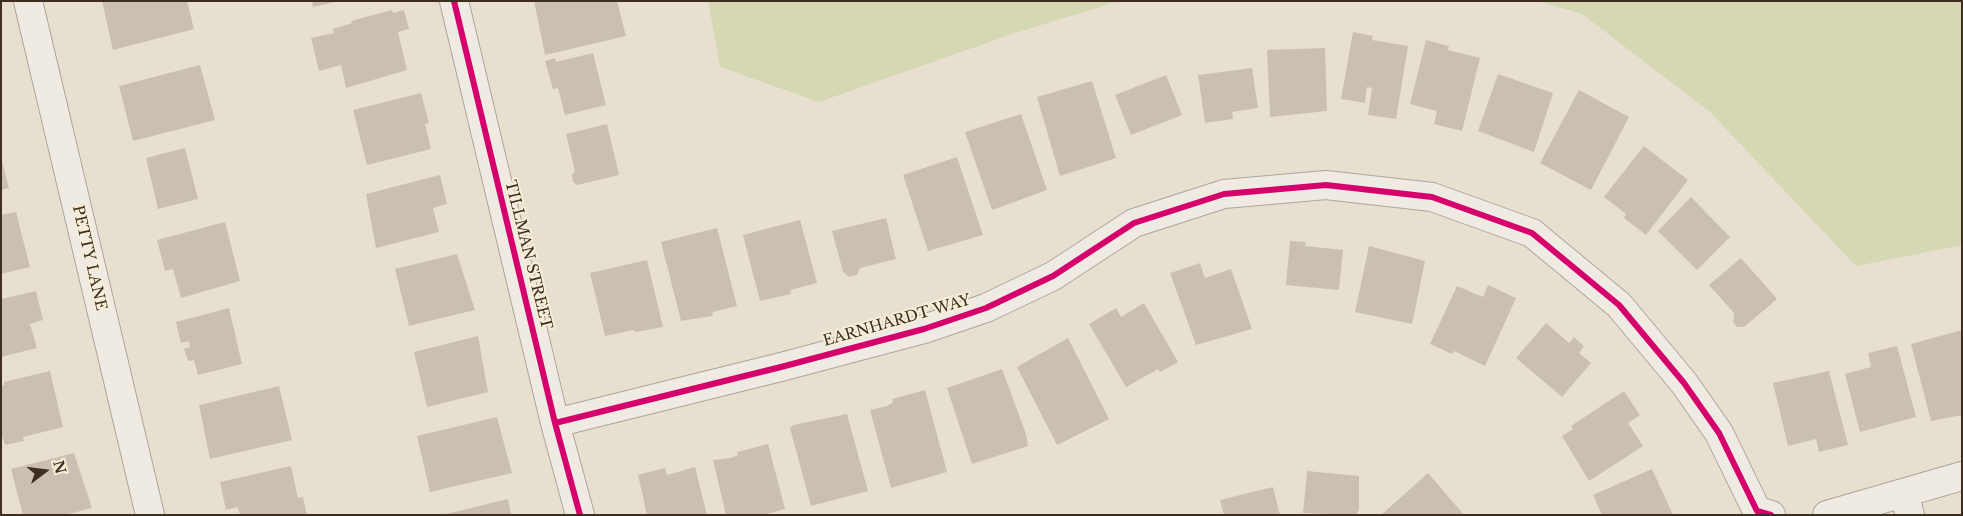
<!DOCTYPE html>
<style>
body{margin:0}
#map{position:relative;width:1963px;height:516px;overflow:hidden;background:#e7e0d1;font-family:"Libre Baskerville",serif}
canvas{display:block}
.frame{position:absolute;inset:0;border:2px solid #3d2e20;pointer-events:none}
.north{position:absolute;left:20px;top:446px;width:50px;height:50px;-webkit-text-stroke:4px #f7eed8;paint-order:stroke;rotate:75deg;font-size:14px;font-weight:700;line-height:20px;text-align:center;color:#3d2e20}
.north::after{content:'';display:block;margin:auto;width:18px;height:22px;background:#3d2e20;clip-path:polygon(50% 0,100% 100%,50% 72%,0 100%)}
</style>
<div id="map">
<canvas width="1963" height="516"></canvas>
<div class="frame"></div>
<div class="north">N</div>
</div>
<script>
const g = document.querySelector('canvas').getContext('2d');
g.lineJoin = 'round';
function fill(path, color) { g.fillStyle = color; g.fill(path, 'evenodd'); }
function trace(path, color, width, dash) { g.strokeStyle = color; g.lineWidth = width; g.lineCap = dash ? 'butt' : 'round'; g.setLineDash(dash || []); g.stroke(path); }
function write(font, color, halo, rows, align = 'center') {
  g.font = font + ' "Libre Baskerville",serif'; g.lineWidth = 4; g.setLineDash([]); g.textBaseline = 'middle'; g.strokeStyle = halo; g.fillStyle = color; for (const [text, x, y, turn = 0] of rows) {
    g.save(); g.translate(x, y); g.rotate((+turn || 0) * Math.PI / 180); g.textAlign = isNaN(turn) ? turn : align; if (halo) g.strokeText(text, 0, 0); g.fillText(text, 0, 0); g.restore();
  }
}
fill(new Path2D(`
 M708 1H1119L1012 34 819 102 720 67Z
 M1539 1H1962V245L1856 266 1710 112 1582 14Z`), '#d6d7b3');
fill(new Path2D(`
 M102 1H187L194 29 113 50Z
 M312 1H335V2L313 7Z
 M534 1H617L626 36 545 55Z
 M392 10 393 13 404 10 409 29 398 32 407 70 346 88 341 65 319 71 311 38 334 33 333 29 352 23 351 21Z
 M1353 32 1373 36 1372 40 1408 46 1396 119 1368 115 1372 88 1367 87 1365 103 1341 99Z
 M1426 40 1449 46 1448 50 1480 58 1462 131 1434 124 1437 111 1410 104Z
 M1325 48 1327 111 1270 117 1267 50Z
 M593 53 606 105 565 115 558 88 553 89 545 61 555 58 556 62Z
 M200 65 215 120 133 141 119 86Z
 M1252 68 1258 108 1232 112 1233 119 1205 123 1198 75Z
 M1498 74 1553 93 1534 152 1478 131Z
 M1166 75 1182 115 1131 135 1115 95Z
 M1092 81 1116 158 1060 176 1037 97Z
 M1579 90 1629 117 1591 190 1540 163Z
 M421 93 429 123 425 124 431 149 367 165 353 110Z
 M1021 114 1047 190 992 210 965 132Z
 M607 124 619 175 577 185 573 182 572 175 575 171 566 134Z
 M1644 146 1688 180 1646 235 1624 218 1626 214 1604 197Z
 M185 148 198 199 158 209 146 158Z
 M957 157 983 235 928 251 903 175Z
 M1 158 9 188 1 190Z
 M440 175 447 204 433 208 439 232 376 248 366 194Z
 M1691 197 1730 237 1697 270 1658 231Z
 M16 212 30 267 1 274V215Z
 M886 218 896 259 860 268 857 275 849 277 843 272 832 231Z
 M800 220 817 283 790 290 791 294 760 301 743 235Z
 M225 222 240 281 181 298 173 269 165 271 157 240Z
 M717 228 737 306 713 312 712 316 681 321 661 242Z
 M1290 241 1306 242 1305 246 1343 250 1339 290 1286 285Z
 M1369 246 1425 261 1412 324 1355 312Z
 M457 254 475 310 409 326 395 269Z
 M1741 258 1777 299 1744 327H1737L1733 322 1734 313 1709 285Z
 M647 260 663 327 636 332 633 330 605 336 590 273Z
 M1200 263 1205 278 1231 269 1252 329 1196 345 1170 273Z
 M1488 285 1516 298 1485 366 1454 351 1452 354 1430 344 1457 286 1483 297Z
 M36 291 43 320 30 324 37 348 1 357V299Z
 M1144 303 1178 362 1160 372 1158 369 1126 387 1089 324 1116 308 1121 317Z
 M229 308 242 364 198 375 194 360 188 361 184 349 190 347 189 341 181 343 176 322Z
 M1546 323 1569 343 1574 337 1584 346 1579 353 1591 363 1562 397 1516 358Z
 M1962 330V415L1931 421 1911 344Z
 M478 336 488 392 427 407 414 352Z
 M1068 338 1109 419 1057 445 1017 367Z
 M1897 346 1916 417 1860 432 1845 374 1871 367 1868 353Z
 M1002 369 1026 434 1028 446 972 464 947 388Z
 M50 371 63 427 23 437 24 441 5 445 1 433V386L4 385V382Z
 M1829 371 1848 445 1819 452 1816 439 1788 446 1773 383Z
 M279 386 292 440 210 459 199 405Z
 M925 390 947 472 891 488 870 410 887 406 893 402 892 399Z
 M1624 391 1640 415 1628 423 1643 446 1589 481 1562 436 1573 429 1571 426Z
 M847 414 868 491 811 506 790 428 793 425Z
 M497 417 512 473 430 492 417 436Z
 M768 444 785 509 763 515H726L713 460 731 458 738 455 737 452Z
 M74 453 92 508 65 515H23L11 469Z
 M291 466 298 498 303 497 307 515H240L238 507 226 510 220 482Z
 M695 467 707 515H647L638 475 665 468 667 475Z
 M1652 469 1673 515H1602L1593 495Z
 M1307 471 1359 476V509L1356 515 1303 513Z
 M1428 473 1464 515H1381Z
 M1273 487 1280 515H1224L1220 500Z
 M508 499 511 515H446V514Z`), '#cbbfb2');
const minor = new Path2D(`
 M28 1 150 515
 M454 1 555 423 580 515
 M555 423 781 367 924 329 986 308 1053 276 1134 223 1224 194 1326 185 1432 197 1532 233 1619 305 1684 383 1719 433 1757 511 1771 515
 M1904 493 1910 515
 M1827 515 1962 476`);
trace(minor, '#ada599', 30);
trace(minor, '#efebe3', 28);
trace(new Path2D(`
 M454 1 555 423 580 515
 M555 423 781 367 924 329 986 308 1053 276 1134 223 1224 194 1326 185 1432 197 1532 233 1619 305 1684 383 1719 433 1757 511 1771 515`), '#d6006c', 6);
write('15px', '#3d2e20', '#f7eed8', [
 ["TILLMAN STREET",528,255,76],
 ["PETTY LANE",89,258,77],
 ["EARNHARDT WAY",897,321,-16]
]);
</script>
